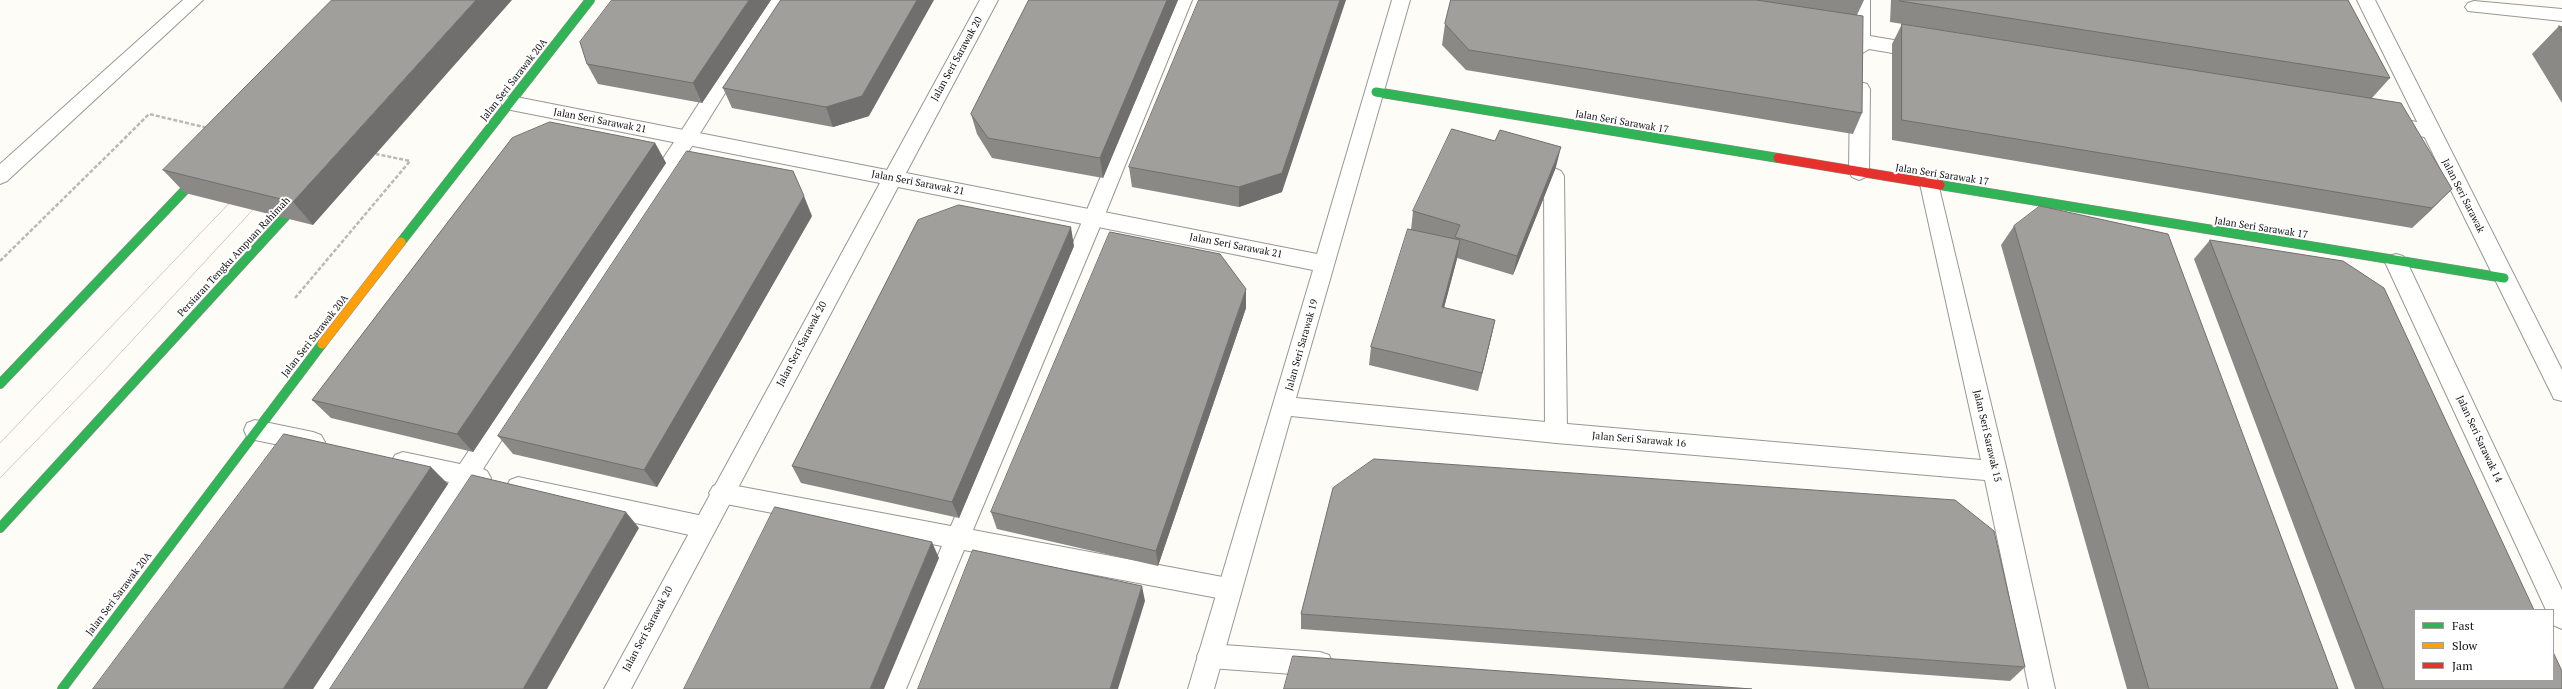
<!DOCTYPE html>
<style>
body{margin:0}
#map{position:relative;width:2562px;height:689px;overflow:hidden;background:#fdfcf7;font-family:"PT Serif",serif}
canvas{display:block}
.legend{position:absolute;left:2414px;top:609px;width:140px;height:72px;box-sizing:border-box;background:#fff;border:1px solid #a0a0a0;margin:0;padding:5px 7px;list-style:none;font-size:12px;color:#111}
.legend li{display:flex;align-items:center;gap:8px;height:20px}
.legend b{width:20px;border:1px solid #a0a0a0}
</style>
<div id="map">
<canvas width="2562" height="689"></canvas>
<ul class="legend">
<li><b style="height:5px;background:#30b455"></b>Fast</li>
<li><b style="height:5px;background:#ff9f0a"></b>Slow</li>
<li><b style="height:5px;background:#e5322d"></b>Jam</li>
</ul>
</div>
<script>
const g = document.querySelector('canvas').getContext('2d');
g.lineJoin = 'round';
function trace(path, color, width, dash) { g.strokeStyle = color; g.lineWidth = width; g.lineCap = dash ? 'butt' : 'round'; g.setLineDash(dash || []); g.stroke(path); }
function fill(path, color) { g.fillStyle = color; g.fill(path, 'evenodd'); }
function write(font, color, halo, rows, align = 'center') {
  g.font = font + ' "PT Serif",serif'; g.lineWidth = 4; g.setLineDash([]); g.textBaseline = 'middle'; g.strokeStyle = halo; g.fillStyle = color; for (const [text, x, y, turn = 0] of rows) {
    g.save(); g.translate(x, y); g.rotate((+turn || 0) * Math.PI / 180); g.textAlign = isNaN(turn) ? turn : align; if (halo) g.strokeText(text, 0, 0); g.fillText(text, 0, 0); g.restore();
  }
}
const lane = new Path2D(`
 M183 0H203L7 181 0 184V164Z
 M765 0H783L694 143 483 469 487 471 491 478 487 485 479 488 472 487 341 689H313L449 482 395 469 391 462 395 455 403 452 460 464 680 133Z
 M1174 0H1192L1104 217 973 530 1228 578 1237 581 1240 589 1237 597 1228 600 964 550 906 689H880L942 546 721 503 713 500 709 493 713 486 721 483 951 526 1084 217Z
 M1852 0H1870V36L1929 46 1931 51 1929 56 1922 58 1869 49 1861 54 1854 52 1852 46 1826 42 1824 37 1826 32 1833 31 1852 33Z
 M2474 1 2562 9V21L2468 11 2465 7 2468 3Z
 M1860 82 1867 84 1870 89 1869 172 1866 177 1859 180 1852 177 1849 172 1850 89 1853 84Z
 M2386 117 2430 124 2437 126 2440 131 2437 136 2430 138 2379 129 2376 124 2379 119Z
 M1554 168 1561 171 1564 176 1567 433 1564 440 1556 443 1548 440 1545 433 1544 176 1547 171Z
 M255 420 313 432 321 435 325 442 321 449 313 452 255 440 247 437 244 430 247 423Z
 M518 477 703 516 711 519 715 527 711 535 703 538 518 497 510 494 506 487 510 480Z
 M1210 644 1320 652 1329 655 1333 664 1329 673 1320 676 1210 668 1201 664 1197 656 1201 648Z`);
const street = new Path2D(`
 M980 0H998L906 173 1317 254 1392 0H1410L1296 398 1556 423 1981 460 1920 184 1923 179 1930 176 1937 179 2007 471 2055 689H2029L1985 480 1556 443 1291 416 1214 689H1188L1313 270 898 187 631 689H604L880 183 511 110 504 108 501 103 504 98 511 96 887 170Z
 M2357 0H2375L2562 370V401L2554 399Z
 M2396 254 2403 256 2407 262 2562 590V629L2553 625V610H2546L2385 262 2389 256Z`);
const fast = new Path2D(`
 M1376 92 1778 158
 M1940 185 2504 278
 M401 242 590 0
 M0 384 204 170
 M0 528 305 195
 M62 689 322 344`);
const slow = new Path2D(`
 M322 344 401 242`);
const jam = new Path2D(`
 M1778 158 1940 185`);
trace(lane, '#979795', 2);
trace(street, '#979795', 2);
trace(fast, '#8e8d8b', 10);
trace(slow, '#8e8d8b', 10);
trace(jam, '#8e8d8b', 10);
trace(new Path2D(`
 M0 261 120 143
 M295 298 410 161 376 154`), '#b9b9b8', 2.5, [4, 2]);
fill(lane, '#fffffe');
fill(street, '#fffffe');
trace(fast, '#30b455', 9);
trace(slow, '#ff9f0a', 9);
trace(jam, '#e5322d', 9);
trace(new Path2D(`
 M0 443 236 196
 M0 478 101 374 260 202`), '#d9c6c7', 1);
trace(new Path2D(`
 M120 143 149 114 208 128`), '#b9b9b8', 2.5, [4, 2]);
fill(new Path2D(`
 M332 0 313 225 185 193 163 170Z
 M771 0 702 103 598 84 587 64Z
 M781 0 869 116 833 127 732 108 723 88Z
 M1029 0H1178L1103 178 992 158 977 134 971 114Z
 M1451 0H1864L1857 15 1862 113 1853 134 1466 70 1442 45 1445 24Z
 M1891 0H2348L2390 78 2372 98 2432 209 2412 228 1892 140V44L1902 24 2236 77 1890 22Z
 M2559 26 2562 27V103L2532 54Z
 M655 143 666 163 473 452 331 418 312 400Z
 M1129 167 1282 192 1239 207 1132 187Z
 M1556 167 1513 275 1457 258 1444 308 1495 320 1491 338 1478 391 1369 365 1371 347 1411 230 1413 211Z
 M812 216 657 487 513 454 498 436Z
 M2014 226 2338 689H2127L2001 245Z
 M2210 240 2562 689H2355L2194 259Z
 M1074 246 959 518 801 483 792 466Z
 M1246 308 1158 566 997 529 991 512Z
 M1301 614 2025 667 2010 681 1301 629Z`), '#8a8986');
fill(new Path2D(`
 M476 0H512L313 225 293 202Z
 M749 0H771L702 103 693 83Z
 M917 0H934L869 116 833 127 826 107Z
 M1167 0H1178L1103 178 1100 158Z
 M1340 0H1346L1282 192 1239 207V187Z
 M655 143 666 163 473 452 457 434Z
 M1561 147 1556 167 1513 275 1517 256Z
 M2452 189 2432 209 2412 228 2432 208Z
 M804 196 812 216 657 487 644 470Z
 M1071 227 1074 246 959 518 952 502Z
 M1460 240 1457 259 1439 326 1442 307Z
 M1246 289V308L1158 566 1156 551Z
 M1495 320 1491 338 1478 391 1482 373Z
 M431 467 448 484 313 689H283Z
 M626 512 639 528 547 689H523Z
 M932 542 939 558 884 689H870Z
 M1142 586 1145 601 1118 689H1110Z`), '#716f6d');
const building = new Path2D(`
 M332 0H476L293 202 163 170Z
 M612 0H749L693 83 587 64 580 42Z
 M781 0H917L862 96 826 107 723 88Z
 M1029 0H1167L1100 158 988 138 971 114Z
 M1199 0H1340L1282 173 1239 187 1129 167Z
 M1451 0H1756L1863 16 1862 113 1469 50 1445 24Z
 M1900 0H2348L2390 78 1900 1Z
 M1902 24 2401 103 2452 189 2432 208 1902 120Z
 M2559 26 2562 27V31Z
 M550 122 655 143 457 434 312 400 512 138Z
 M1452 129 1495 141 1500 130 1561 147 1517 256 1455 237 1460 225 1413 211Z
 M687 151 793 171 804 196 644 470 498 436Z
 M959 205 1071 227 952 502 792 466 918 220Z
 M2040 206 2168 234 2338 689H2149L2014 226Z
 M1408 229 1460 240 1442 307 1495 320 1482 373 1371 347Z
 M1110 232 1220 254 1246 289 1156 551 991 512Z
 M2210 240 2343 261 2384 288 2534 610H2415V680H2553V652L2562 671V689H2384Z
 M284 434 431 467 283 689H93Z
 M1374 459 1955 500 1994 531 2025 667 1301 614 1333 488Z
 M472 475 626 512 523 689H330Z
 M775 507 932 542 870 689H684Z
 M973 550 1142 586 1110 689H918Z
 M1293 656 1752 689H1284Z`);
fill(building, '#a19f9c');
trace(building, '#716f6d', 1);
write('10px', '#111', '#fff', [
 ["Jalan Seri Sarawak 20",957,59,-61],
 ["Jalan Seri Sarawak 20A",514,80,-52],
 ["Jalan Seri Sarawak 21",600,121,11],
 ["Jalan Seri Sarawak 17",1622,122,10],
 ["Jalan Seri Sarawak 17",1942,175,9],
 ["Jalan Seri Sarawak 21",918,183,11],
 ["Jalan Seri Sarawak",2463,196,63],
 ["Jalan Seri Sarawak 17",2261,228,9],
 ["Jalan Seri Sarawak 21",1236,246,11],
 ["Persiaran Tengku Ampuan Rahimah",234,257,-47],
 ["Jalan Seri Sarawak 20A",315,336,-52],
 ["Jalan Seri Sarawak 20",802,344,-62],
 ["Jalan Seri Sarawak 19",1302,345,-74],
 ["Jalan Seri Sarawak 15",1987,436,77],
 ["Jalan Seri Sarawak 14",2479,439,65],
 ["Jalan Seri Sarawak 16",1639,440,5],
 ["Jalan Seri Sarawak 20A",119,594,-53],
 ["Jalan Seri Sarawak 20",648,629,-62]
]);
</script>
